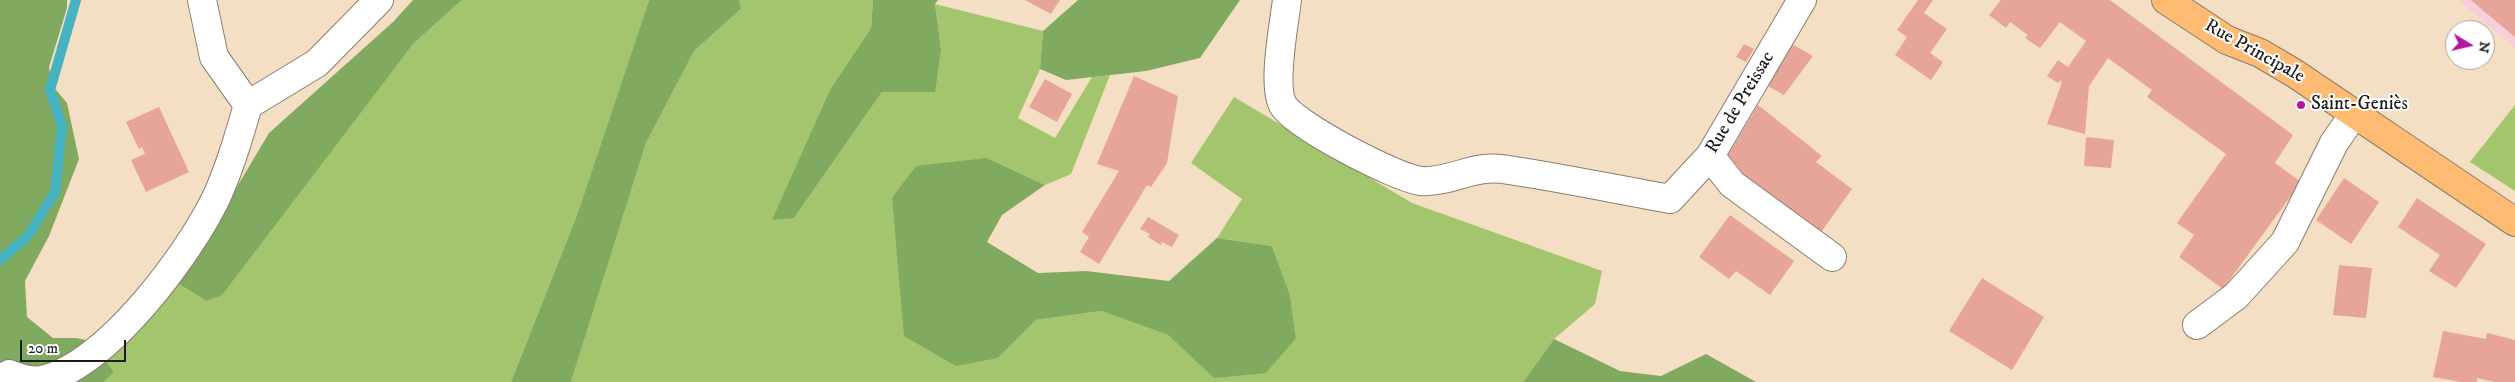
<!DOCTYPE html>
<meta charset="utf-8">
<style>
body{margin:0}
#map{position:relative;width:2515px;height:382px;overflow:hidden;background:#f4dfc4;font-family:"IM FELL DW Pica",serif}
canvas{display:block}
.north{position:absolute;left:2445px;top:20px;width:50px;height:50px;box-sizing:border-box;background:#fff;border:1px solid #a4a4a4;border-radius:50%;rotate:99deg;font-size:14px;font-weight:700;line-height:20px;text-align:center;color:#1c1c1c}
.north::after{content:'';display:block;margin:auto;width:18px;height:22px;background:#b5179e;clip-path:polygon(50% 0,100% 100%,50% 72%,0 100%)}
.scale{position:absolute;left:20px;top:340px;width:106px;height:22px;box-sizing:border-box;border:2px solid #1c1c1c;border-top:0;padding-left:6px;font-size:15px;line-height:18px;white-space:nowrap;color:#1c1c1c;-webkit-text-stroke:4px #fff;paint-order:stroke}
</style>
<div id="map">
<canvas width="2515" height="382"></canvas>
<div class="north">N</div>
<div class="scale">20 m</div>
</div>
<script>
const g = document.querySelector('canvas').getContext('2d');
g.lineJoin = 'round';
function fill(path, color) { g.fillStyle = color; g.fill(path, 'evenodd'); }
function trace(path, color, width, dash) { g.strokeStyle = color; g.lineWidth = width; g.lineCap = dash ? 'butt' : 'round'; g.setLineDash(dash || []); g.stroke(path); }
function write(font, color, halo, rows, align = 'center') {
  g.font = font + ' "IM FELL DW Pica",serif'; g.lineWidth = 4; g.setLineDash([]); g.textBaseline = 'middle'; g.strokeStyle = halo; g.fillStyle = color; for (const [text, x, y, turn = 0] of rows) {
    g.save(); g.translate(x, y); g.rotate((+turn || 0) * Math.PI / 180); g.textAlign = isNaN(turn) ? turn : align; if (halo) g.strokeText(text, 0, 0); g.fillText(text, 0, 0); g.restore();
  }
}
fill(new Path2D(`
 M2458 0H2515V48Z`), '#f6cfd9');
fill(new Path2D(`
 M462 0H649L577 215 511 382H104L114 372 102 357 149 320 179 284 206 301 413 44Z
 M739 0H873L871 28 831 88 794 218 882 92 941 49 935 4 1043 31 1040 69 1018 118 1055 138 1092 77 1110 75 1071 174 1045 185 987 158 892 197 898 261 998 358 1036 320 1101 311 1168 335 1214 377 1296 338 1290 295 1272 246 1217 238 1242 199 1191 163 1234 97 1412 203 1602 271 1595 304 1554 339 1523 382H571L646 143 694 51 741 9Z
 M2515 105V191L2470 162Z`), '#a2c56e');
fill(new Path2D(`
 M0 0H67V8L49 67 52 85 67 103 79 159 49 236 25 281 27 317 53 338H76L91 341 114 372 104 382H11L0 378Z
 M413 0H462L413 44 222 295 206 301 179 284 269 133 393 22Z
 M649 0H739L741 9 694 51 646 143 571 382H511L577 215Z
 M873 0H938L935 4 941 49 935 92H882L794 218 772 220 831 88 871 28Z
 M1078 0H1240L1200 58 1146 71 1066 80 1040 69 1043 31Z
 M987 158 1045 185 1002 215 987 242 1038 273 1086 271 1169 281 1217 238 1272 246 1290 295 1296 338 1266 373 1214 378 1168 335 1101 311 1036 320 998 358 956 366 904 336 892 198 916 166Z
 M1554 339 1620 371 1661 376 1706 354 1756 382H1523Z`), '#81aa61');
trace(new Path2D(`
 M0 260 28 236 55 192 62 126 50 90 76 0`), '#45b3c1', 10);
fill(new Path2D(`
 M1025 0H1060L1051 14Z
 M1918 0H1933L1924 13 1947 29 1930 53 1943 62 1931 80 1895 55 1907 37 1897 30Z
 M2001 0H2110L2293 135 2275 163 2301 182 2223 289 2179 257 2194 235 2177 223 2226 154 2147 97 2152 90 2108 58 2089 86 2085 134 2047 124 2062 82 2060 81 2058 83 2047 76 2058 60 2068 67 2086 41 2060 22 2040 48 2025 38 2028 35 2010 22 2006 28 1989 15Z
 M2471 0H2515V37L2480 8Z
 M1744 44 1754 49 1746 62 1736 57Z
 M1792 44 1813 56 1784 95 1768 86Z
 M1134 76 1178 96 1167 163 1151 187 1147 185 1099 264 1080 252 1089 237 1082 232 1119 171 1097 164Z
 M1045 79 1072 94 1057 122 1029 107Z
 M1758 105 1822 156 1816 162 1852 189 1819 235 1755 188 1728 155Z
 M159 107 189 172 146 192 131 160 145 154 142 147 139 149 126 122Z
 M2086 137 2114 140 2111 168 2084 166Z
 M2344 178 2379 202 2351 244 2316 220Z
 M2417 198 2486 244 2456 288 2429 271 2440 255 2398 227Z
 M1730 215 1794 261 1770 295 1736 271 1729 279 1699 257Z
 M1148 217 1179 235 1172 247 1162 242 1161 245 1148 237 1150 234 1140 229Z
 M2339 265 2372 268 2366 318 2333 315Z
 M1982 278 2044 317 2012 370 1949 331Z
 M2443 331 2486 339 2487 333 2515 340V382H2495L2477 378V382H2461L2433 377Z`), '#e6a598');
const minor = new Path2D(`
 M202 0 214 57 248 105
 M1287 0C1284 24 1272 86 1283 105 1294 125 1398 179 1421 181 1449 183 1473 165 1502 169 1558 177 1614 189 1670 199L1710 156 1802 0
 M1710 156 1732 184 1832 257
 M2197 325 2236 296 2285 242 2334 143 2354 114
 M9 374C19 378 31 382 42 380 107 366 190 253 217 196 230 167 239 136 248 105L317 63 379 0`);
const major = new Path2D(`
 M2166 0 2227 40 2260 53 2294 73 2515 222`);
trace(minor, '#887e70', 30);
trace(major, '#887e70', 30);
trace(minor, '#fff', 28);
trace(major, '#ffbb71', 28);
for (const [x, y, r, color] of [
 [2301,105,5,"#b5179e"]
]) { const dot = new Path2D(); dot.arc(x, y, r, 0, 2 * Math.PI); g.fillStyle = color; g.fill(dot); trace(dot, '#fff', 2); }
write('19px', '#1c1c1c', '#fff', [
 ["Rue Principale",2254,52,29],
 ["Rue de Preissac",1741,103,-59]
]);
write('19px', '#1c1c1c', '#fff', [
 ["Saint-Geniès",2311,105]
], 'left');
</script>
